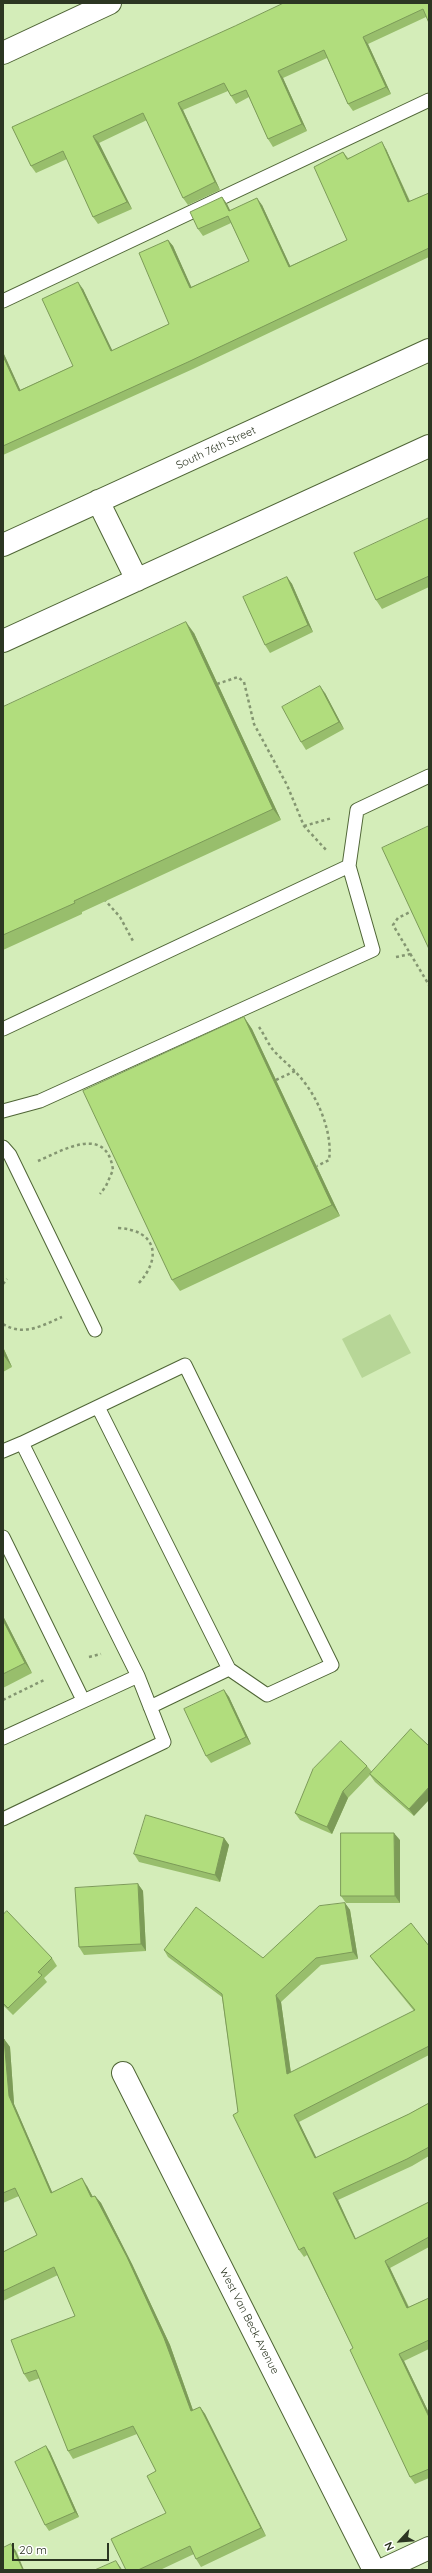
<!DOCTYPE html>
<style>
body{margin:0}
#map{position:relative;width:432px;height:2573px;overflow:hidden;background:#d4edb9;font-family:Quicksand,sans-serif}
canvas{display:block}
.frame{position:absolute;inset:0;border:4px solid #2c3622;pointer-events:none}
.north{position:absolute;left:380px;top:2521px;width:40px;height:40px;-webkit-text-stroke:3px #fff;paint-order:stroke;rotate:244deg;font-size:11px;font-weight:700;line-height:16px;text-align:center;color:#2c3622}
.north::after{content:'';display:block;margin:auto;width:14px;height:18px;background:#2c3622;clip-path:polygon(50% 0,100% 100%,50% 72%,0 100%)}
.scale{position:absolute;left:12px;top:2543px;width:97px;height:18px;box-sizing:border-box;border:2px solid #2c3622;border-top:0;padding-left:5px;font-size:12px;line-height:14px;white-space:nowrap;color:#2c3622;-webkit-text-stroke:3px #fff;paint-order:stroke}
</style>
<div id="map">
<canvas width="432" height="2573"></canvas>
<div class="frame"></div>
<div class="north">N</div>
<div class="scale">20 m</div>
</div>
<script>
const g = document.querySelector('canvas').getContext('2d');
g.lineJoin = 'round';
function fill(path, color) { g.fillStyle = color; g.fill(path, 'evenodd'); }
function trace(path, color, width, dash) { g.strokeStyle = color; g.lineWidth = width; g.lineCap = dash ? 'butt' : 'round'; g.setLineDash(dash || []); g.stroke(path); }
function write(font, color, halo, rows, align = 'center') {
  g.font = font + ' Quicksand,sans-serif'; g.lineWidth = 3; g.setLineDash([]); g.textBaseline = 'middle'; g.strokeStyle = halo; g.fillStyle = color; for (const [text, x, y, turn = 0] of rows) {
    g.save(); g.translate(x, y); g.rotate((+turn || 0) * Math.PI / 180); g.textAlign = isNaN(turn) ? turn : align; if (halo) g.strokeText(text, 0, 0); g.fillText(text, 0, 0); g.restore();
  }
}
fill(new Path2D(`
 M390 1314 411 1353 362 1378 342 1339Z`), '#b7d697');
const lane = new Path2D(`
 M3 301 429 100
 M3 1029 349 866 357 810 429 776
 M3 1111 40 1101 373 950 349 866
 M3 1147 10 1155 95 1330
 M98 1407 229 1669
 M22 1443 185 1365 332 1665 267 1695 229 1669 150 1707
 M3 1451 22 1443 138 1676 164 1742 3 1819
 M3 1537 83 1700
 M3 1738 138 1676`);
const street = new Path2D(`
 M3 53 110 3
 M123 2073 374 2570
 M382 2570 429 2548`);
const secondary = new Path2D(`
 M98 501 137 580
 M3 545 429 350
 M3 641 429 446`);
trace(lane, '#4f6536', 15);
trace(street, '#4f6536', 24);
trace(secondary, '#4f6536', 24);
trace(new Path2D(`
 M217 684 238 677 244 682 254 724 287 785 304 826 327 851
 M304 826 332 818
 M104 899 120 917 133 941
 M414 910 398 918 393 925 429 985
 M396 957 411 954
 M259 1027C264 1034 268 1044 274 1051 282 1060 292 1067 300 1077 318 1097 333 1133 329 1160L317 1166
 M276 1080 295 1071
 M38 1161C63 1150 107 1124 113 1170L106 1186 100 1194
 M118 1228C156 1230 163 1257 138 1284
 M3 1284 7 1279
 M3 1324C24 1337 43 1325 62 1317
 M89 1657 101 1654
 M3 1700 46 1679`), '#849671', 2.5, [3, 3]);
trace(lane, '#fff', 13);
trace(street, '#fff', 22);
trace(secondary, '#fff', 22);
fill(new Path2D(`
 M429 3 426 17 368 44 391 94 353 111 348 104 327 58 283 78 307 131 273 147 268 139 249 97 236 104 231 96 228 91 183 110 220 190 188 205 183 198 147 120 99 143 132 209 98 224 93 217 67 159 36 173 31 166 12 127Z
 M386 149 410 201 429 193V257L193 369 3 455V352L20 390 73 366 83 289 112 351 169 324 168 240 173 246 191 287 249 261 231 223 203 236 198 229 222 197 227 204 230 211 262 205 290 266 347 240 343 152 348 158Z
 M429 518V587L382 609 376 600Z
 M287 577 292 584 313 632 270 653 265 645Z
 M194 633 281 820 82 912V914L3 950V707Z
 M325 693 344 729 306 750 301 742Z
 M244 1017 252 1029 340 1216 180 1291 172 1280Z
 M3 1347 12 1367 3 1372Z
 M3 1616 32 1673 3 1688Z
 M224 1690 229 1697 251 1744 211 1763 206 1756Z
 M411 1729 414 1816 375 1782 370 1775 348 1798 332 1834 300 1820 295 1813 367 1766 372 1772Z
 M224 1838 229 1845 220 1882 139 1862 134 1854Z
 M400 1840V1903H346L341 1896Z
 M138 1884 143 1891 146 1951 84 1955 79 1947Z
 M345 1903 350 1910 358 1959 321 1965 281 2002 291 2073 414 2011 375 1963 370 1956 429 1946V2055L299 2122 316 2158 409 2114 429 2103V2156L412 2166 338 2200 356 2239 429 2202V2247L390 2268 409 2307 429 2298V2349L404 2361 429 2413V2478L415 2484 410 2477 353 2348 307 2255 304 2257 299 2250 238 2112 222 1997 168 1957 164 1950 263 1958Z
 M3 1915 52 1958 57 1966 44 1978 47 1982 13 2015 3 2005Z
 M3 2039H4L10 2047 14 2104 52 2192 87 2186 93 2197 95 2196 101 2203 132 2264 170 2345 193 2410 200 2407 205 2414 266 2536 201 2567 196 2559 194 2554 160 2570H126L166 2513 156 2471 137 2434 73 2459 68 2451 40 2378 29 2382 24 2374 75 2316 58 2275 3 2301V2252L37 2235 19 2196 3 2203Z
 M46 2446 50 2452 79 2517 49 2531 45 2525Z`), '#98be6c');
fill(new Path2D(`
 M363 37 368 44 391 94 386 87Z
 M278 71 283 78 307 131 302 124Z
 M178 103 183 110 220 190 215 182Z
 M93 136 99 143 132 209 127 202Z
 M382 142 386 149 413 209 408 202Z
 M222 197 227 204 234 218 229 211Z
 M257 198 262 205 294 274 289 267Z
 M168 240 173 246 195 295 190 288Z
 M78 282 83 289 116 358 111 351Z
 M3 352 24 398 19 391 3 356Z
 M287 577 292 584 313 632 308 625Z
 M186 622 194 633 281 820 273 809Z
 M320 686 325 693 344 729 339 722Z
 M244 1017 252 1029 340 1216 332 1205Z
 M3 1347 12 1367 4 1356 3 1353Z
 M3 1616 32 1673 25 1663 3 1620Z
 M224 1690 229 1697 251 1744 246 1737Z
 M429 1787V1800L414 1816 409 1809Z
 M343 1791 348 1798 332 1834 327 1827Z
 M394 1833 400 1840V1903L395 1896Z
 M224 1838 229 1845 220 1882 215 1875Z
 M138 1884 143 1891 146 1951 141 1944Z
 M345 1903 350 1910 358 1959 353 1952Z
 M276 1995 281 2002 292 2081 287 2074Z
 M4 2039 10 2047 14 2104 56 2201 51 2193 9 2096Z
 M294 2115 299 2122 320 2165 315 2158Z
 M82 2178 87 2186 97 2205 91 2197Z
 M333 2193 338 2200 359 2246 355 2239Z
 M95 2196 101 2203 132 2264 170 2345 196 2419 191 2411Z
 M385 2261 390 2268 412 2315 407 2308Z
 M399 2354 404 2361 429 2413V2417Z
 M200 2407 205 2414 266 2536 261 2528Z
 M46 2446 50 2452 79 2517 75 2512Z
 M11 2544 16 2551 24 2570H23Z
 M116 2561 121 2568 122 2570H121Z`), '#7c9b58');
const building = new Path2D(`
 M284 3H429V23L423 9 363 37 386 87 348 104 324 50 278 71 302 124 268 139 246 90 231 96 224 83 178 103 215 182 183 198 143 113 93 136 127 202 93 217 63 151 31 166 12 127 235 26Z
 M382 142 408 202 429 193V248L188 362 3 446V356L19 391 73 366 42 299 78 282 111 351 169 324 139 253 168 240 190 288 249 261 228 216 198 229 190 212 222 197 229 211 257 198 289 267 347 240 314 167 343 152 347 159Z
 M429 518V576L376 600 354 553Z
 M287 577 308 625 265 645 243 597Z
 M186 622 273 809 74 901 75 903 3 935V707Z
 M320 686 339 722 301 742 282 707Z
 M429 826V949L382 848Z
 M244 1017 332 1205 172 1280 83 1091Z
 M3 1620 25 1663 3 1674Z
 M224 1690 246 1737 206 1756 184 1709Z
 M411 1729 429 1746V1787L409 1809 370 1774Z
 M341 1741 367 1766 343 1791 327 1827 295 1813 313 1769Z
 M146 1815 224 1838 215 1875 134 1854Z
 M341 1833H394L395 1896H341Z
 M138 1884 141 1944 79 1947 75 1888Z
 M345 1903 353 1952 316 1958 276 1995 287 2074 415 2010 370 1956 411 1923 429 1946V2046L294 2115 315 2158 409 2114 429 2103V2147L407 2159 333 2193 355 2239 429 2202V2237L385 2261 407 2308 429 2298V2340L399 2354 429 2417V2469L410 2477 350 2350 353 2348 304 2247 299 2250 233 2115 238 2112 222 1994 164 1950 196 1907 263 1958 319 1906Z
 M7 1911 52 1958 38 1972 42 1975 8 2008 3 2003V1915Z
 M3 2039H4L9 2096 51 2193 82 2178 91 2197 95 2196 127 2257 164 2338 191 2411 200 2407 261 2528 196 2559 190 2546 138 2570H126L111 2539 166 2513 147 2476 156 2471 133 2426 68 2451 36 2370 24 2374 11 2340 75 2316 54 2267 3 2291V2252L37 2235 15 2188 3 2193Z
 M46 2446 75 2512 45 2525 15 2462Z
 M11 2544 23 2570H3V2548Z
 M116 2561 121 2570H95Z`);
fill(building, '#b1dd7d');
trace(building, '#7c9b58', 1);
write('11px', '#2c3622', '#fff', [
 ["South 76th Street",216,448,-25],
 ["West Van Beck Avenue",249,2321,63]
]);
</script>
